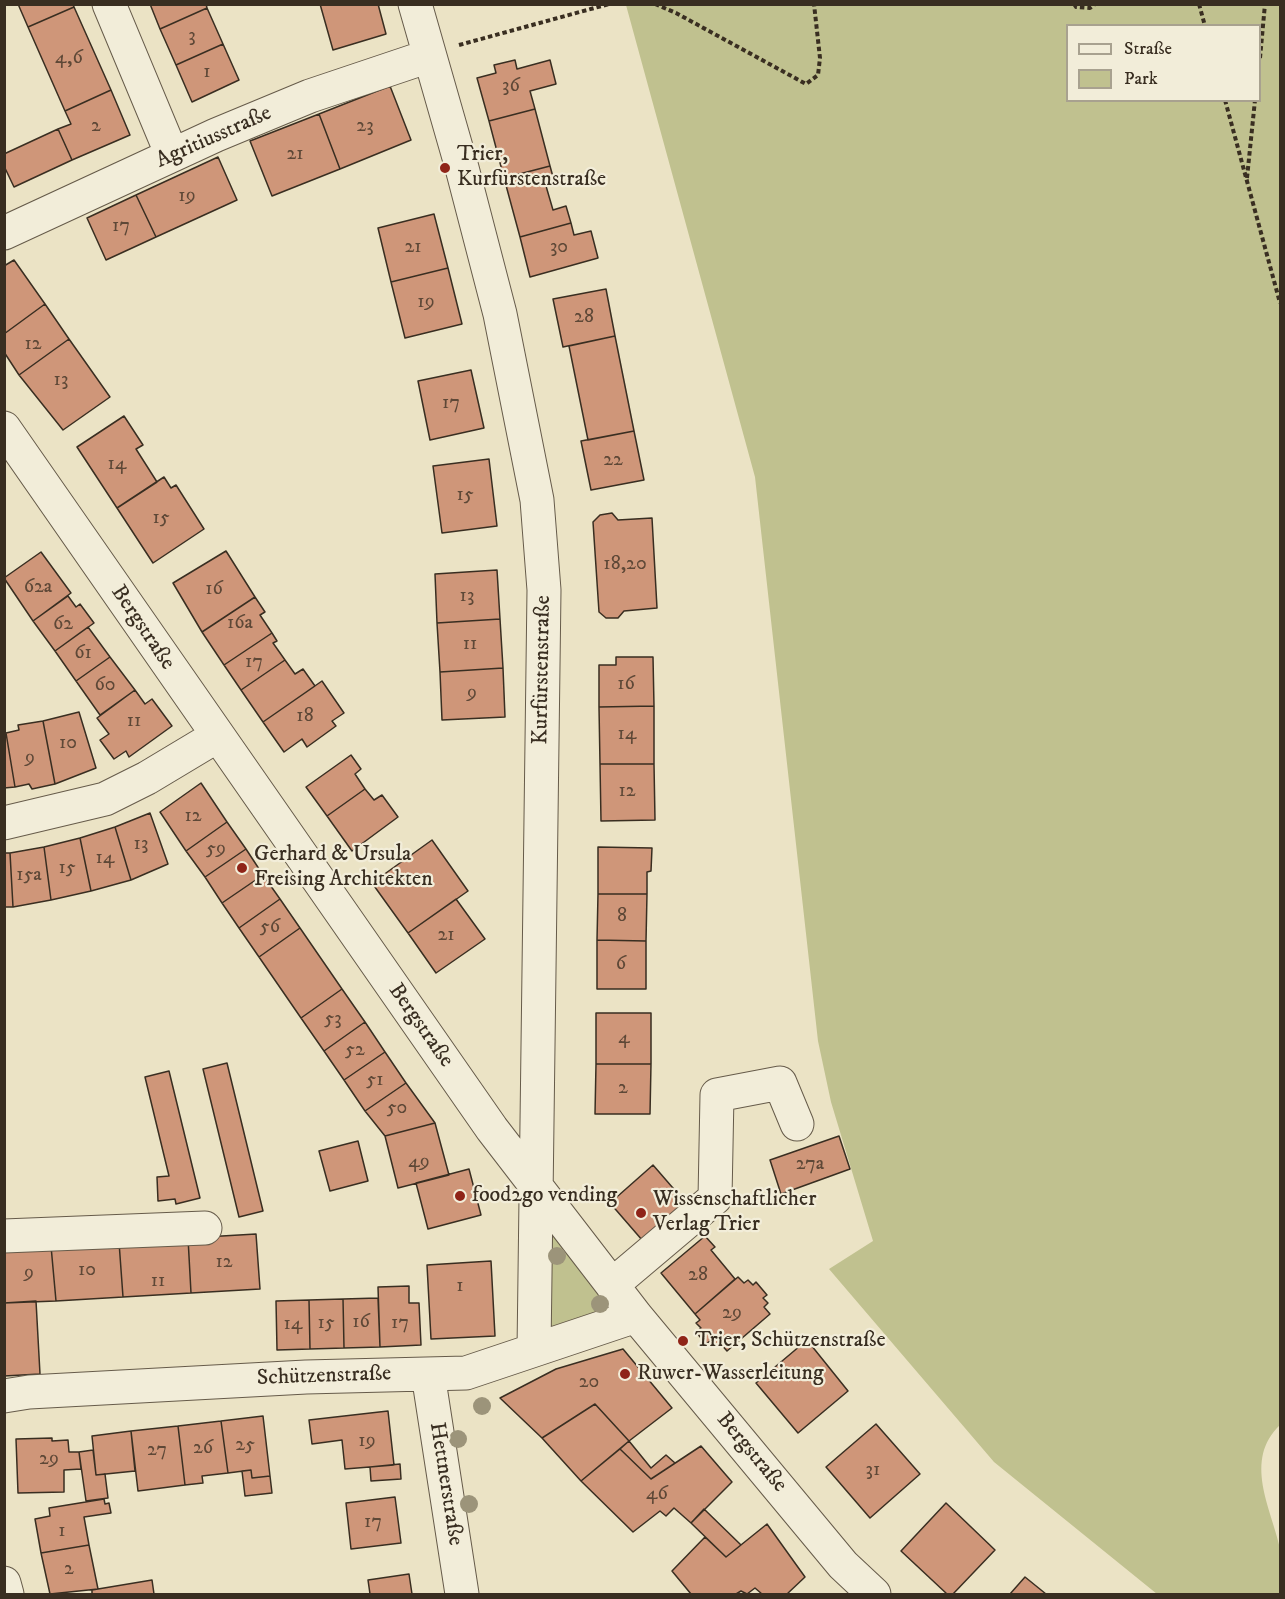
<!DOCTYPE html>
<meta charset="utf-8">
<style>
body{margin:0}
#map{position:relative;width:1285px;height:1599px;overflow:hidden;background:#ebe3c5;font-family:"IM FELL DW Pica",serif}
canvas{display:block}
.frame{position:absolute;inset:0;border:6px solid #392e21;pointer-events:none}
.legend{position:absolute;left:1066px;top:24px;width:195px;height:78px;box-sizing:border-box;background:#f2edd9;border:2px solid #a8a18f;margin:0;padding:8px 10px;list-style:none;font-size:18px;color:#392e21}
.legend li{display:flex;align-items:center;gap:12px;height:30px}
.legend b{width:30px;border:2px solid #a8a18f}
</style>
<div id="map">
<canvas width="1285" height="1599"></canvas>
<div class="frame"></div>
<ul class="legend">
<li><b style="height:8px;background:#f2edd9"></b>Straße</li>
<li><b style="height:16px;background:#c0c18f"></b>Park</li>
</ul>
</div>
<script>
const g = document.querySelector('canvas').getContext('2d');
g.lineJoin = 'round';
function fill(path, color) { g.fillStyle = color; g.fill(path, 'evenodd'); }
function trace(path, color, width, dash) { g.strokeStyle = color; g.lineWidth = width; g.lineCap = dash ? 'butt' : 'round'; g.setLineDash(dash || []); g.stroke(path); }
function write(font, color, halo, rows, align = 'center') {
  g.font = font + ' "IM FELL DW Pica",serif'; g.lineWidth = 4.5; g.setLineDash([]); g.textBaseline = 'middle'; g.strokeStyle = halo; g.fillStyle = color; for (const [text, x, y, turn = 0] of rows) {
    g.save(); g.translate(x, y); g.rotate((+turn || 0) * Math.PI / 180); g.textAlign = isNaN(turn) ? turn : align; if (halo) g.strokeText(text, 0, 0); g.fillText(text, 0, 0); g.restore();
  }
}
fill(new Path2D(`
 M626 5H1280V1425C1243 1460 1271 1508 1280 1548 1283 1562 1281 1580 1280 1594H1157L994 1462 829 1269 873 1241 831 1102 818 1041 755 477ZM1068 26H1260V100H1068Z
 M540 1207 620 1312 551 1333Z`), '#c0c18f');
const building = new Path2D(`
 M18 4H73L74 7 28 27Z
 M150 4H206L207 8 160 29Z
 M320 4H378L386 34 333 50Z
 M74 7 111 90 65 111 28 27Z
 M207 8 223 44 176 65 160 29Z
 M223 44 239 80 192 102 176 65Z
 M515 60 517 69 550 60 556 84 530 91 535 109 489 121 477 78 496 73 494 65Z
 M390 86 411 140 340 169 319 114Z
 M111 90 130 135 72 160 58 129 71 124 65 111Z
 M535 109 550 166 504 178 489 121Z
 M319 114 340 169 272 196 250 141Z
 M58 129 72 160 14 187 4 166V154Z
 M218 157 237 200 156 237 136 195Z
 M550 166 555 184 546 186 553 210 566 206 571 223 520 237 504 178Z
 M136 195 156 237 106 260 87 218Z
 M434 214 448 268 391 282 378 228Z
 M571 223 574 235 591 231 598 258 530 277 520 237Z
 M14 260 45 304 4 334V266Z
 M448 268 462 324 405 338 391 282Z
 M606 289 615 336 563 347 553 299Z
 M45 304 69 339 19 375 4 352V334Z
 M615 336 634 431 588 440 569 346Z
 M69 339 110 397 63 430 19 375Z
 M471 370 484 428 430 440 418 381Z
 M124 416 143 445 136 449 157 482 117 508 77 447Z
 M634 431 644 480 591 490 581 441Z
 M489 459 497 526 442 533 433 466Z
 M164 477 171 488 176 485 204 529 153 563 117 508Z
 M612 513 618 520 652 518 657 608 624 611 618 618H606L599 612 593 522 600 515Z
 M226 551 255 597 202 632 173 583Z
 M41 552 71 593 33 621 4 578Z
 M497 570 500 619 437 623 435 574Z
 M68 596 76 607 80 604 94 623 55 651 33 621Z
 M255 597 265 612 260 615 272 633 224 665 202 632Z
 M500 619 503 668 440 672 437 623Z
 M88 627 110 657 76 681 55 651Z
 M272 633 277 641 273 643 285 660 241 690 224 665Z
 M110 657 135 690 100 715 76 681Z
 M616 657H653L654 706 599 707V665H616Z
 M285 660 295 674 303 669 315 686 263 722 241 690Z
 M503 668 505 717 442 720 440 672Z
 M322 681 344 713 332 721 336 726 307 747 302 739 284 752 263 722Z
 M135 690 145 704 152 699 172 726 129 757 126 751 114 759 100 740 109 734 97 718Z
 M654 706V764H600L599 707Z
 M79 712 96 768 55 784 43 721Z
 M43 721 55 784 32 789 29 784 15 787 6 733 19 730 18 725Z
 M6 733 15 787 4 788V734Z
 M351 755 361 769 355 774 365 789 327 816 306 787Z
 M600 764H654L655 820 601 821Z
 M201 783 227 822 186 851 160 812Z
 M365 789 374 800 382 795 398 817 352 851 327 816Z
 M150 813 168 864 131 880 115 827Z
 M227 822 246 849 205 877 186 851Z
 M115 827 131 880 91 891 80 838Z
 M80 838 91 891 51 900 44 847Z
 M432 840 468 891 408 933 372 883Z
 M44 847 51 900 13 907 10 853Z
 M598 847 652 848 651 871 647 872V894H598Z
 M246 849 263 875 222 903 205 877Z
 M4 853H10L13 907H4Z
 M263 875 280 899 239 928 222 903Z
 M598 894H647L646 941 597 940Z
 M280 899 300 928 259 957 239 928Z
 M456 899 485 939 436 973 408 933Z
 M300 928 342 989 301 1018 259 957Z
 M597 940 646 941V989H597Z
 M342 989 365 1022 324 1051 301 1018Z
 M596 1013H651V1064H596Z
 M365 1022 385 1052 344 1080 324 1051Z
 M385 1052 406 1083 365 1111 344 1080Z
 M227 1063 263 1211 239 1217 203 1069Z
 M596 1064H651L650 1114H595Z
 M169 1071 200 1198 176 1204 175 1199 158 1201 157 1177 169 1176 145 1077Z
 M406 1083 435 1123 385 1136 365 1111Z
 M435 1123 449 1175 398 1188 385 1136Z
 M839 1136 850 1169 781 1194 770 1160Z
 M358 1141 368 1181 330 1191 319 1151Z
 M653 1165 692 1210 649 1248 610 1203Z
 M469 1169 481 1215 428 1229 416 1183Z
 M256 1234 260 1289 191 1293 188 1238Z
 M705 1236 715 1247 711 1250 735 1279 695 1314 661 1273Z
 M188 1238 191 1293 123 1297 119 1242Z
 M119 1242 123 1297 56 1301 51 1246Z
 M51 1246 56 1301 4 1303V1248Z
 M491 1261 495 1336 431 1339 427 1265Z
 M738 1277 744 1283 748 1280 753 1285 756 1282 767 1295 763 1298 768 1303 764 1307 770 1314 727 1351 720 1343 715 1347 710 1341 706 1344 696 1332 701 1328 696 1323 700 1320 695 1314Z
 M409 1286V1303H419L421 1345 380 1347 378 1287Z
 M378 1298 380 1347 344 1348 343 1299Z
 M343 1299 344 1348 310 1349 309 1300Z
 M309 1300 310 1349 277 1350 276 1301Z
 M36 1301 40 1374 4 1376V1303Z
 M807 1340 848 1391 798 1433 756 1383Z
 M623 1349 672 1408 629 1441 595 1404 542 1438 500 1398 556 1369Z
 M595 1404 629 1441 581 1481 542 1438Z
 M388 1411 394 1465 345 1469 342 1440 312 1444 309 1420Z
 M263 1416 270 1476 252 1478 251 1470 228 1473 221 1421Z
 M221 1421 228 1473 202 1476 203 1483 185 1485 178 1426Z
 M876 1424 920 1474 870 1518 826 1467Z
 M178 1426 185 1485 138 1491 131 1431Z
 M131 1431 135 1471 96 1475 92 1436Z
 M52 1438V1441L68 1440 69 1452H79L81 1469 64 1470V1492L18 1493 16 1439Z
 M629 1441 651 1468 666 1455 675 1463 651 1479 620 1449Z
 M701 1446 732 1482 691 1523 674 1508 666 1516 660 1511 633 1532 581 1481 620 1449 651 1479Z
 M93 1450 96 1475 105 1474 108 1498 86 1501 79 1452Z
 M400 1464 401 1479 371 1481 370 1467Z
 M251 1470 252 1478 270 1476 272 1493 245 1496 242 1471Z
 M395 1497 401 1543 351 1549 346 1503Z
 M104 1499 105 1504 109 1503 111 1513 84 1517 89 1545 41 1553 35 1519 50 1516 49 1508Z
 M946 1503 995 1550 953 1594H947L901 1551Z
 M704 1509 741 1545 726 1557 691 1523Z
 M767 1524 805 1577 787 1594H762L755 1588 747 1594 741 1591 736 1594H691L672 1571 705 1537 726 1557Z
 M89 1545 98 1589 50 1594 41 1553Z
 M409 1574 412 1594H370L368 1580Z
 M1025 1577 1046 1594H1010Z
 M152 1580 154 1594H92V1590Z`);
fill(building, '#cf9679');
trace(building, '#392e21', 1.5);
const minor = new Path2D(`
 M109 4 172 155
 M415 4 462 168 500 314 537 500 544 590 534 1350
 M4 233 216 135 310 96 429 56
 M4 428 492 1129 636 1316 843 1565 874 1594
 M4 823 105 799 147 778 217 736
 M4 1236 205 1228
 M612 1285 715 1198 717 1095 780 1083 797 1124
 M428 1374 462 1594
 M4 1396 29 1392 306 1377 466 1373 636 1316
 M4 1583 7 1594`);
trace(minor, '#665b4a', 35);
trace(new Path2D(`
 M655 4 676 13 806 84 818 75 820 58 814 4
 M1074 4 1076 7 1090 8 1095 4
 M1199 4 1205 26
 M459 45 609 4
 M1260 58 1265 4
 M1225 100 1280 303
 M1247 178 1255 100`), '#392e21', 4, [4.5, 3]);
trace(minor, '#f2edd9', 33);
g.fillStyle = '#9c947a';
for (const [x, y] of [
 [557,1256],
 [600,1304],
 [482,1406],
 [458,1439],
 [469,1504]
]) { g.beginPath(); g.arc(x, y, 9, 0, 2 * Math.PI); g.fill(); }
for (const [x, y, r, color] of [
 [445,168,6,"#8f2418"],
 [242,868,6,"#8f2418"],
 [460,1196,6,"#8f2418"],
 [641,1213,6,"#8f2418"],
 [683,1341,6,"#8f2418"],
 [625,1374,6,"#8f2418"]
]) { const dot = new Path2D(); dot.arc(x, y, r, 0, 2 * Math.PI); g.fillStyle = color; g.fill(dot); trace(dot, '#f2edd9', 2); }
write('20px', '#5e4837', null, [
 ["3",192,37],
 ["4,6",69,59],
 ["1",207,73],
 ["36",511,87],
 ["2",96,127],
 ["23",365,127],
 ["21",295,155],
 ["19",187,197],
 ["17",121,227],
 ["21",413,248],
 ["30",559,248],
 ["19",426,303],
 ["28",584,318],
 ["12",33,345],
 ["13",61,381],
 ["17",451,404],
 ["22",613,461],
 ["14",117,465],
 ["15",465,496],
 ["15",161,519],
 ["18,20",625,565],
 ["62a",38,588],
 ["16",214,590],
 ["13",467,597],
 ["16a",240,624],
 ["62",63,625],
 ["11",470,645],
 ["61",83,654],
 ["17",254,663],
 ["16",626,685],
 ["60",105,686],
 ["9",472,694],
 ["18",305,717],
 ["11",134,722],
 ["14",627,735],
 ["10",68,744],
 ["9",30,759],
 ["12",627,792],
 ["12",193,817],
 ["13",141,845],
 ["59",216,850],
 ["14",105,859],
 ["15",67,869],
 ["15a",29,876],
 ["8",622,917],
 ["56",270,928],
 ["21",446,936],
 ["6",621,965],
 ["53",333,1020],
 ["4",624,1039],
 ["52",355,1051],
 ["51",375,1081],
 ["2",623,1089],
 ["50",397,1109],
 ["49",419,1163],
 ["27a",810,1165],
 ["12",224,1263],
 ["10",87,1271],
 ["9",29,1274],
 ["28",698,1276],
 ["11",158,1282],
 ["1",460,1287],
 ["29",732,1314],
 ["16",361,1323],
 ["15",326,1324],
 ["17",400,1324],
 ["14",293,1325],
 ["20",589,1383],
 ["19",367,1442],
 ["25",245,1446],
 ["26",203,1449],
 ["27",157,1451],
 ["29",49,1460],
 ["31",873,1471],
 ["46",657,1495],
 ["17",373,1523],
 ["1",62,1532],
 ["2",69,1570]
]);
write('22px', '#392e21', '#f2edd9', [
 ["Agritiusstraße",214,138,-24],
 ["Bergstraße",142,628,56],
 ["Kurfürstenstraße",543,670,-89],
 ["Bergstraße",420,1026,55],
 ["Schützenstraße",324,1377,-2],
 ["Bergstraße",751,1453,50],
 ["Hettnerstraße",445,1484,81]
]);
write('22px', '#392e21', '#f2edd9', [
 ["Trier,",457,155],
 ["Kurfürstenstraße",457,180],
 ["Gerhard & Ursula",254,855],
 ["Freising Architekten",254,880],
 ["food2go vending",472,1196],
 ["Wissenschaftlicher",653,1200],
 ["Verlag Trier",653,1225],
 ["Trier, Schützenstraße",695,1341],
 ["Ruwer-Wasserleitung",637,1374]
], 'left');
</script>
